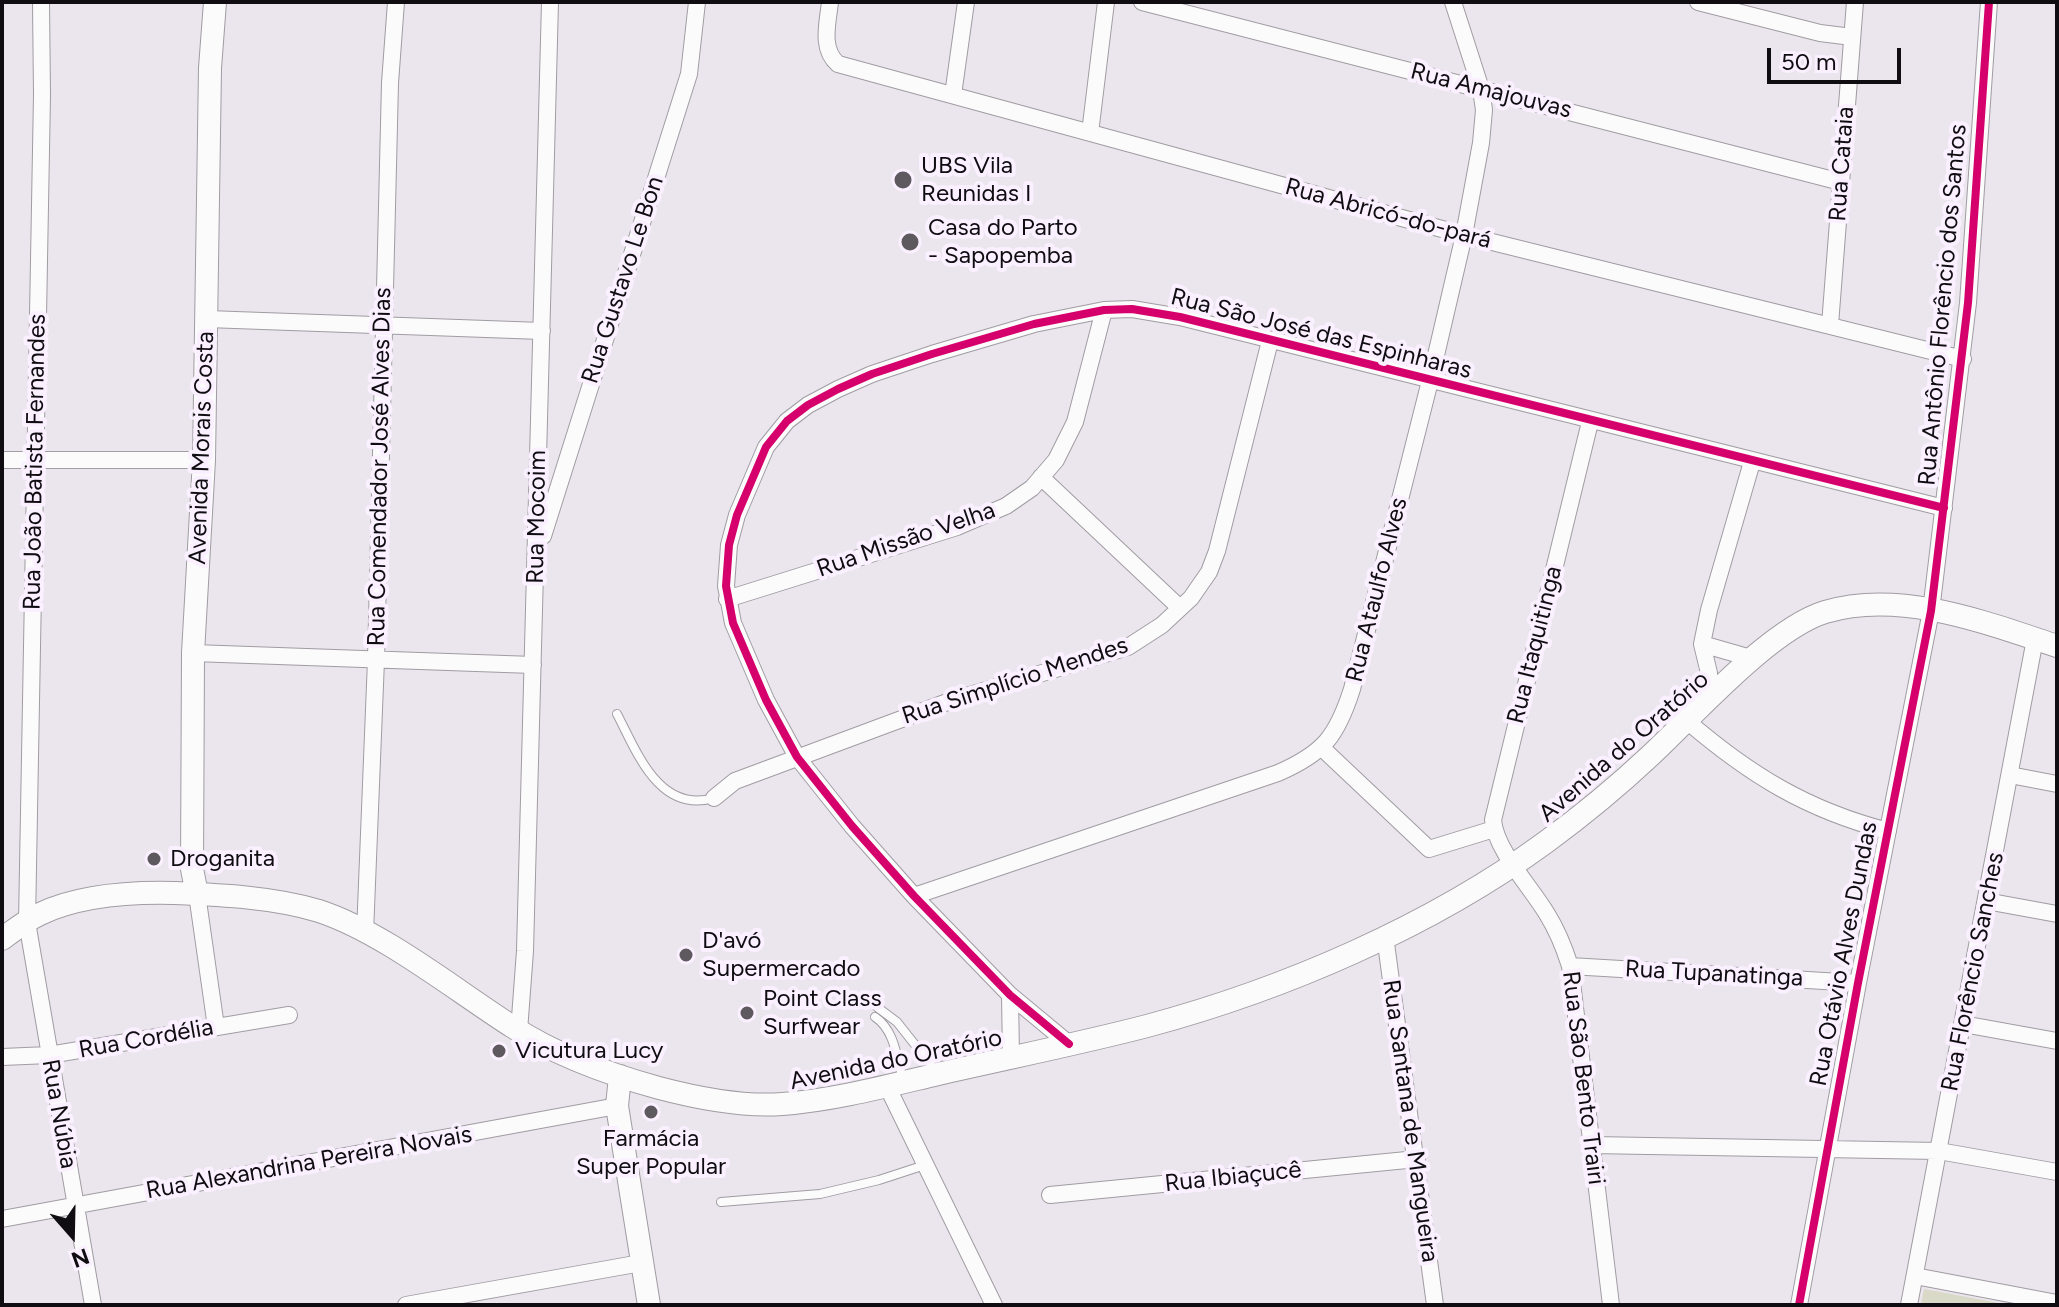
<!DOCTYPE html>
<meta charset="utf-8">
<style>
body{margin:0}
#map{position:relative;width:2059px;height:1307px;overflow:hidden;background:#ebe6ee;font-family:Figtree,sans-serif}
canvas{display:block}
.frame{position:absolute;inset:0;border:4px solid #100d12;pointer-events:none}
.north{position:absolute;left:32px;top:1195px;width:80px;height:80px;-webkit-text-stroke:6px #faf0ff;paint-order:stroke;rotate:160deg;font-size:22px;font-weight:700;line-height:32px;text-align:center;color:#100d12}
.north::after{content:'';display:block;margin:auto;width:28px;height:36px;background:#100d12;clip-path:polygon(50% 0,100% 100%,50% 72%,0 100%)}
.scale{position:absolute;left:1767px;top:48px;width:134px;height:36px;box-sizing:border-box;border:4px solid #100d12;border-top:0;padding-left:10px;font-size:24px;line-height:28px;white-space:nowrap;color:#100d12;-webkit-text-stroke:6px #faf0ff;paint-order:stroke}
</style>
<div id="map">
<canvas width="2059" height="1307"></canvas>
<div class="frame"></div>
<div class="north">N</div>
<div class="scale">50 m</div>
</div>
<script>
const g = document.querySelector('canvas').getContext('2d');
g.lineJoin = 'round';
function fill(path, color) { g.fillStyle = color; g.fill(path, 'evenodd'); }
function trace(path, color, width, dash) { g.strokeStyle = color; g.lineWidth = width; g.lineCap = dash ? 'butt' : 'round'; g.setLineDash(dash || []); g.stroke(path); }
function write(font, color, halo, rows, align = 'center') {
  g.font = font + ' Figtree,sans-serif'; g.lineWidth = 8; g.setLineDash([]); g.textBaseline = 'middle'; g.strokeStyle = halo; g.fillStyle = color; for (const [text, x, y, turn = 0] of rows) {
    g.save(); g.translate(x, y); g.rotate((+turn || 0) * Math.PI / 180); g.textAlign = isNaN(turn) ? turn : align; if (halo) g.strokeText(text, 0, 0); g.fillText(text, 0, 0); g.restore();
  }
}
fill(new Path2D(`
 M1924 1289 2010 1305H1921Z`), '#d8d9c6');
const lane = new Path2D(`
 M617 714C637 752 659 814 714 798
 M877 1007 897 1022 935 1070
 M875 1017C895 1030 897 1059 903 1080
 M721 1202 820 1194 879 1180 925 1165`);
const street = new Path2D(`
 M41 2 42 95 27 922 93 1305
 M830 2C828 22 820 49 838 64L1464 235 1963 359
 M1142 2 1841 182
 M1698 2 1820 33 1852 37
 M953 95 966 2
 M1090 133 1106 2
 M207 319 542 331
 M1830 325 1855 2
 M1590 422 1493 820C1496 851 1531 887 1547 914 1557 930 1564 947 1570 966L1611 1305
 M2 460H204
 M1041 477 1180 608
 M543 536 689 74 697 2
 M727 599 957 527 1006 506 1032 488 1056 460 1075 422 1104 310
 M1702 644 1754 659
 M193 653 533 665
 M1710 699 1709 673 1702 644 1709 610 1752 462
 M1687 721C1750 775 1807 810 1888 831
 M1322 748 1429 849 1494 829
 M2010 775 2057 784
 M714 798 735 781 950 701 1128 647 1162 625 1191 598 1209 572 1217 551 1270 341
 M197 894 216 1027
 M914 896 1278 773C1324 753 1337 736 1352 689L1430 381 1464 235 1481 143 1484 110 1481 89 1453 2
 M1986 901 2057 914
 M365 933 376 660 390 83 396 2
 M1385 936 1435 1305
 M1570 966 1858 983
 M1010 995 1011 1057
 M1963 1024 2057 1041
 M519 1031 525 951 550 2
 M1069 1044 1010 995 914 896 852 826 797 757 766 700 733 623 726 586 729 545 737 515 766 447 787 421 808 405 838 389 872 374 932 354 1034 324 1104 310 1132 309 1180 317 1944 508
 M2 1057 49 1055 289 1015
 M887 1086 994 1305
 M1591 1145 1939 1151 2057 1172
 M1050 1195 1417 1159
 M2 1219 617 1106
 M1915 1276 2057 1303
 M406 1305 641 1263
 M1799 1305 1858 983 1931 611 1968 303 1989 2
 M1909 1305 2035 639`);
const secondary = new Path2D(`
 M197 894 192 869 193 653 204 460 210 68 215 2
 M2 939C14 930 27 920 40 914 80 895 129 892 173 893 221 895 273 897 319 911 383 932 455 990 513 1027 557 1056 608 1074 659 1088 697 1098 742 1107 782 1104 834 1100 887 1086 938 1074 1007 1058 1078 1044 1147 1026 1285 989 1431 926 1546 842 1583 815 1618 786 1651 755 1694 715 1770 629 1825 612 1900 589 1987 623 2057 646
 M620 1076 617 1106 649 1305`);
trace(lane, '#a09ca2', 10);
trace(street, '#a09ca2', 18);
trace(secondary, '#a09ca2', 24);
trace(lane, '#fcfbfc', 8);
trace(street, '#fcfbfc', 16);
trace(secondary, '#fcfbfc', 22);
trace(new Path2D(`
 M1069 1044 1010 995 914 896 852 826 797 757 766 700 733 623 726 586 729 545 737 515 766 447 787 421 808 405 838 389 872 374 932 354 1034 324 1104 310 1132 309 1180 317 1944 508
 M1799 1305 1858 983 1931 611 1968 303 1989 2`), '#d6006c', 8);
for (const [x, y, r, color] of [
 [903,180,10,"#5d595f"],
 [910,242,10,"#5d595f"],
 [154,859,8,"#5d595f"],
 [686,955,8,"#5d595f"],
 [747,1013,8,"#5d595f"],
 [499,1051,8,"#5d595f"],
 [651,1112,8,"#5d595f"]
]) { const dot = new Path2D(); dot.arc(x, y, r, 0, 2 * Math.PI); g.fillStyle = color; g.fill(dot); trace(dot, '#faf0ff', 3); }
write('24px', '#100d12', '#faf0ff', [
 ["Rua Amajouvas",1491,91,14],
 ["Rua Cataia",1842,164,-86],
 ["Rua Abricó-do-pará",1388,214,15],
 ["Rua Gustavo Le Bon",623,280,-72],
 ["Rua Antônio Florêncio dos Santos",1943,305,-85],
 ["Rua São José das Espinharas",1321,334,14],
 ["Avenida Morais Costa",202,448,-88],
 ["Rua João Batista Fernandes",35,462,-89],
 ["Rua Comendador José Alves Dias",380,467,-89],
 ["Rua Mocoim",537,517,-89],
 ["Rua Missão Velha",906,540,-19],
 ["Rua Ataulfo Alves",1377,590,-76],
 ["Rua Itaquitinga",1535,645,-76],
 ["Rua Simplício Mendes",1015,681,-18],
 ["Avenida do Oratório",1624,747,-41],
 ["Rua Otávio Alves Dundas",1844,954,-79],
 ["Rua Florêncio Sanches",1973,972,-79],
 ["Rua Tupanatinga",1714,974,3],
 ["Rua Cordélia",146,1039,-10],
 ["Avenida do Oratório",896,1060,-12],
 ["Rua São Bento Trairi",1583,1078,83],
 ["Rua Núbia",59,1114,80],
 ["Rua Santana de Mangueira",1410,1121,82],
 ["Rua Alexandrina Pereira Novais",309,1163,-10],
 ["Rua Ibiaçucê",1233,1177,-6]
]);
write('24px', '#100d12', '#faf0ff', [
 ["UBS Vila",921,166],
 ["Reunidas I",921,194],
 ["Casa do Parto",928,228],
 ["- Sapopemba",928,256],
 ["Droganita",170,859],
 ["D'avó",702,941],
 ["Supermercado",702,969],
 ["Point Class",763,999],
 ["Surfwear",763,1027],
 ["Vicutura Lucy",515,1051],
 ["Farmácia",651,1139,"center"],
 ["Super Popular",651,1167,"center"]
], 'left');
</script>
